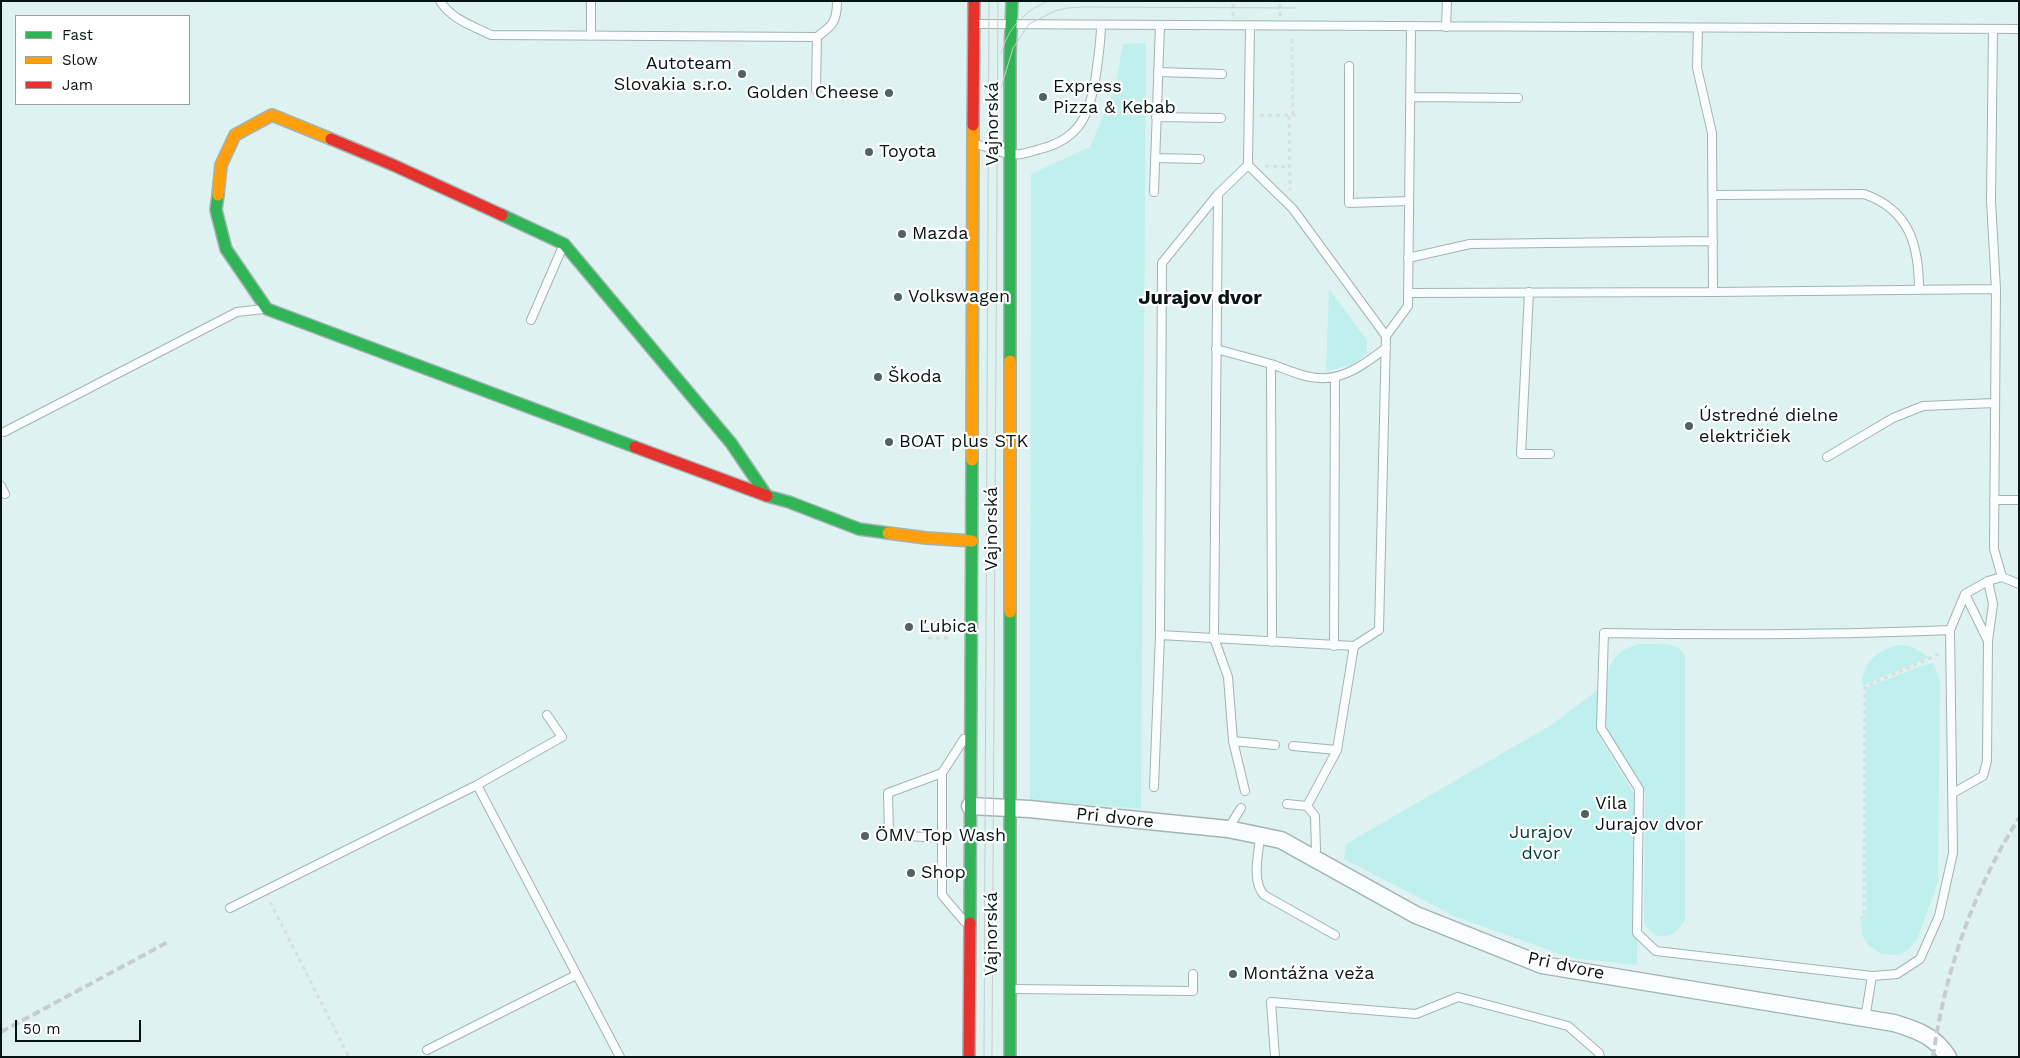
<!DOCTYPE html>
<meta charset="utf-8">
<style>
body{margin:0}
#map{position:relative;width:2020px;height:1058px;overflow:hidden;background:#def3f1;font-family:"Work Sans",sans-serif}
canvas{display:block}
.frame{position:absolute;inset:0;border:2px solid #061413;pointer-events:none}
.legend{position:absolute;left:15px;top:15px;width:175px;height:90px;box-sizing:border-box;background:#fff;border:1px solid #9ba1a1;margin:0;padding:6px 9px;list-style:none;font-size:15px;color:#061413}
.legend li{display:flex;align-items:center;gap:10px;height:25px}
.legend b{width:25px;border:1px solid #9ba1a1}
.scale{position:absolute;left:15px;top:1020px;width:126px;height:22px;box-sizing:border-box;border:2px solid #061413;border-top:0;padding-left:6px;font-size:15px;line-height:18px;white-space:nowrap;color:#061413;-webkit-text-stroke:4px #fff;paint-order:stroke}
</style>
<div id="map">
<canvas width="2020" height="1058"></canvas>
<div class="frame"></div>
<ul class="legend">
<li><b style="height:6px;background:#30b455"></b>Fast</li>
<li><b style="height:6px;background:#ff9f0a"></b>Slow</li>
<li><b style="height:6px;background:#e5322d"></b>Jam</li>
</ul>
<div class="scale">50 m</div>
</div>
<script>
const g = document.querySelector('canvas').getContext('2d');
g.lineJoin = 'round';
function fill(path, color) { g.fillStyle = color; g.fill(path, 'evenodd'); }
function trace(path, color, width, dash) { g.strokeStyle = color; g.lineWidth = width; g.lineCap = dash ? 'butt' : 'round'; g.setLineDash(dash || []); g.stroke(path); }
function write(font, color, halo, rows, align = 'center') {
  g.font = font + ' "Work Sans",sans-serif'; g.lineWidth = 4.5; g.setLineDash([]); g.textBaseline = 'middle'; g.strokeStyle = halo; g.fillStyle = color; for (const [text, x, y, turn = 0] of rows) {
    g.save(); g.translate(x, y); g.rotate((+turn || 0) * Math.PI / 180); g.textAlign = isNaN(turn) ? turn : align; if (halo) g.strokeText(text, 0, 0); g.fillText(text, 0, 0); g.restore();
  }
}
fill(new Path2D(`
 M1146 43 1141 809 1030 800 1031 174 1090 147 1115 88 1123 44Z
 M1329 289 1367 340V352L1355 364 1326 371Z
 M1640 644C1655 645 1677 639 1685 656V919C1677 939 1653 944 1644 922L1645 794C1638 771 1619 756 1610 734 1605 724 1605 711 1606 700 1606 672 1608 651 1640 644Z
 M1900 645 1912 647 1929 657 1862 686C1862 662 1878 649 1900 645Z
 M1933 663 1938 674 1940 684 1938 882 1917 940 1908 950 1899 955 1881 954 1868 945 1863 937 1860 916 1866 915V688L1921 666Z
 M1599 689 1598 735 1639 802 1637 965 1571 958 1454 916 1344 859 1346 844 1551 725Z`), '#c0f0ed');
const lane = new Path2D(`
 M440 1C451 19 473 26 491 35L817 37
 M591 1V36
 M976 24 2019 29
 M1250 26 1248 165 1218 194 1162 263 1160 635 1354 646 1379 630 1386 336 1408 306 1411 26
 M1446 27 1447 1
 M1993 29 1991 201 1996 289 1994 549 2002 577 2019 584
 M1349 66V203L1409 201
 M1158 72 1222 74
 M816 90 817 37C833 25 837 22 837 1
 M1410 97 1518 98
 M1156 117 1221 118
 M976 144C987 147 998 152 1009 154 1019 156 1030 152 1040 149 1081 139 1090 113 1096 75 1098 58 1101 42 1101 25
 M1155 158 1200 159
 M1248 165 1293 209 1386 336
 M1154 192 1160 25
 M1218 194 1214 638 1228 677 1233 741 1245 791
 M1714 195 1864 194C1910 210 1919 246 1919 290
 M1408 258 1470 244 1713 241
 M1529 292 1521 454H1550
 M1713 292 1996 289
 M1408 293 1713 292 1712 133 1697 68 1698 28
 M531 320 563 246
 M1216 349 1271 364 1272 642
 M1271 364C1286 369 1304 378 1320 378 1345 380 1367 362 1386 348
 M4 432 237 312 263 309
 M1827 457 1893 418 1923 406 1994 403
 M1 486 5 494
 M1994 500H2019
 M1965 594 1988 641
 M1950 630C1835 635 1719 635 1604 633L1601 728 1639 789 1637 933 1656 951 1872 976 1897 974 1920 959 1939 916 1953 853 1950 630 1965 594 1988 581 2002 577
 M1334 646 1335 378
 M964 739 942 773V895L964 921
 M1233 741 1275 745
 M1293 746 1337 750 1354 646
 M942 773 888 793 889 835 942 838
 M477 785 562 737 547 715
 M1154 787 1160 635
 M1953 793 1983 776 1987 761 1988 641 1993 604 1988 581
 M1287 804 1307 806 1315 816 1316 850 1313 858
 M1307 806 1337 750
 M1228 829 1241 808
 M1260 836C1259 852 1251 881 1264 895L1335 935
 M230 908 477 785 620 1057
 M1012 989 1193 991V974
 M1865 1019 1872 976
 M427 1050 576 975
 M1275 1057 1271 1002 1416 1014 1458 997 1568 1026 1599 1053 1600 1057`);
const street = new Path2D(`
 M970 806 1029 809 1228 829 1281 840 1416 915 1542 965 1894 1023C1917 1030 1935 1036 1948 1057`);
const fast = new Path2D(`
 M218 195 216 210 226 249 267 309 635 447
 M502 215 564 244 731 443 767 496 789 502 859 529 888 533
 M1010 361V55L1012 1
 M1010 612V1057
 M970 923 972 460`);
const slow = new Path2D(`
 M218 195 221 165 235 135 272 115 331 139
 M1010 361V612
 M972 460 973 125
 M888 533 926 538 972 541`);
const jam = new Path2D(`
 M973 125 974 1
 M331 139 393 165 502 215
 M635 447 767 496
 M969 1057 970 923`);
trace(lane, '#a3b3b2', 10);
trace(street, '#a3b3b2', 19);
trace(fast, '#a3b3b2', 14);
trace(slow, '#a3b3b2', 14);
trace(jam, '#a3b3b2', 14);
trace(new Path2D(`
 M1233 16V1
 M1280 16V1
 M1292 39 1293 116
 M1260 115H1298
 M1289 116 1290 191
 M1265 166 1290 167
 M928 638H952
 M270 902 349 1057
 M1864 914 1865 687 1939 654`), '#d8dfde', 3, [4, 4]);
trace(lane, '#fafdfd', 8);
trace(street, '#fafdfd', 16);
trace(fast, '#30b455', 11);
trace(slow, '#ff9f0a', 11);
trace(jam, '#e5322d', 11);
trace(new Path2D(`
 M1001 54C1007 29 1025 10 1049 1
 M1001 88 1013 48 1029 24 1055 11 1067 8 1081 7 1295 8
 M984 1057 989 1
 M992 1057 998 1`), '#c6cdcc', 1);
trace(new Path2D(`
 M1 1032 168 942
 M1933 1057C1945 971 1973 891 2019 818`), '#c6cdcc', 4, [8, 4]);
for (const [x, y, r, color] of [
 [742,74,5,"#526261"],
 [889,93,5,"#526261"],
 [1043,97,5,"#526261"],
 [869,152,5,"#526261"],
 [902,234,5,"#526261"],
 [898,297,5,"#526261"],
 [878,377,5,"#526261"],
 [1689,426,5,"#526261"],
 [889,442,5,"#526261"],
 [909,627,5,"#526261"],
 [1585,814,5,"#526261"],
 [865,836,5,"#526261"],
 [911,873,5,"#526261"],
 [1233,974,5,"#526261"]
]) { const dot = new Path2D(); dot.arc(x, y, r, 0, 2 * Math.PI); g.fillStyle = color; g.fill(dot); trace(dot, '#fff', 2); }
write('18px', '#061413', '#fff', [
 ["Autoteam",732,64,"right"],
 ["Slovakia s.r.o.",732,85,"right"],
 ["Express",1053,87],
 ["Pizza & Kebab",1053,108],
 ["Golden Cheese",879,93,"right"],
 ["Toyota",879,152],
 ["Mazda",912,234],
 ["Volkswagen",908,297],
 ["Škoda",888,377],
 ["Ústredné dielne",1699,416],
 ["električiek",1699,437],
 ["BOAT plus STK",899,442],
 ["Ľubica",919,627],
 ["Vila",1595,804],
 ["Jurajov dvor",1595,825],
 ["ÖMV Top Wash",875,836],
 ["Shop",921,873],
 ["Montážna veža",1243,974]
], 'left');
write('18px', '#061413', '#fff', [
 ["Vajnorská",993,124,-90],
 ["Vajnorská",992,529,-90],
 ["Pri dvore",1115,818,6],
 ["Vajnorská",992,934,-90],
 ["Pri dvore",1566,966,12]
]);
write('18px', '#013a37', '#fff', [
 ["Jurajov",1541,833],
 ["dvor",1541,854]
]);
write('bold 20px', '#061413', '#fff', [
 ["Jurajov dvor",1200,298]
]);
</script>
